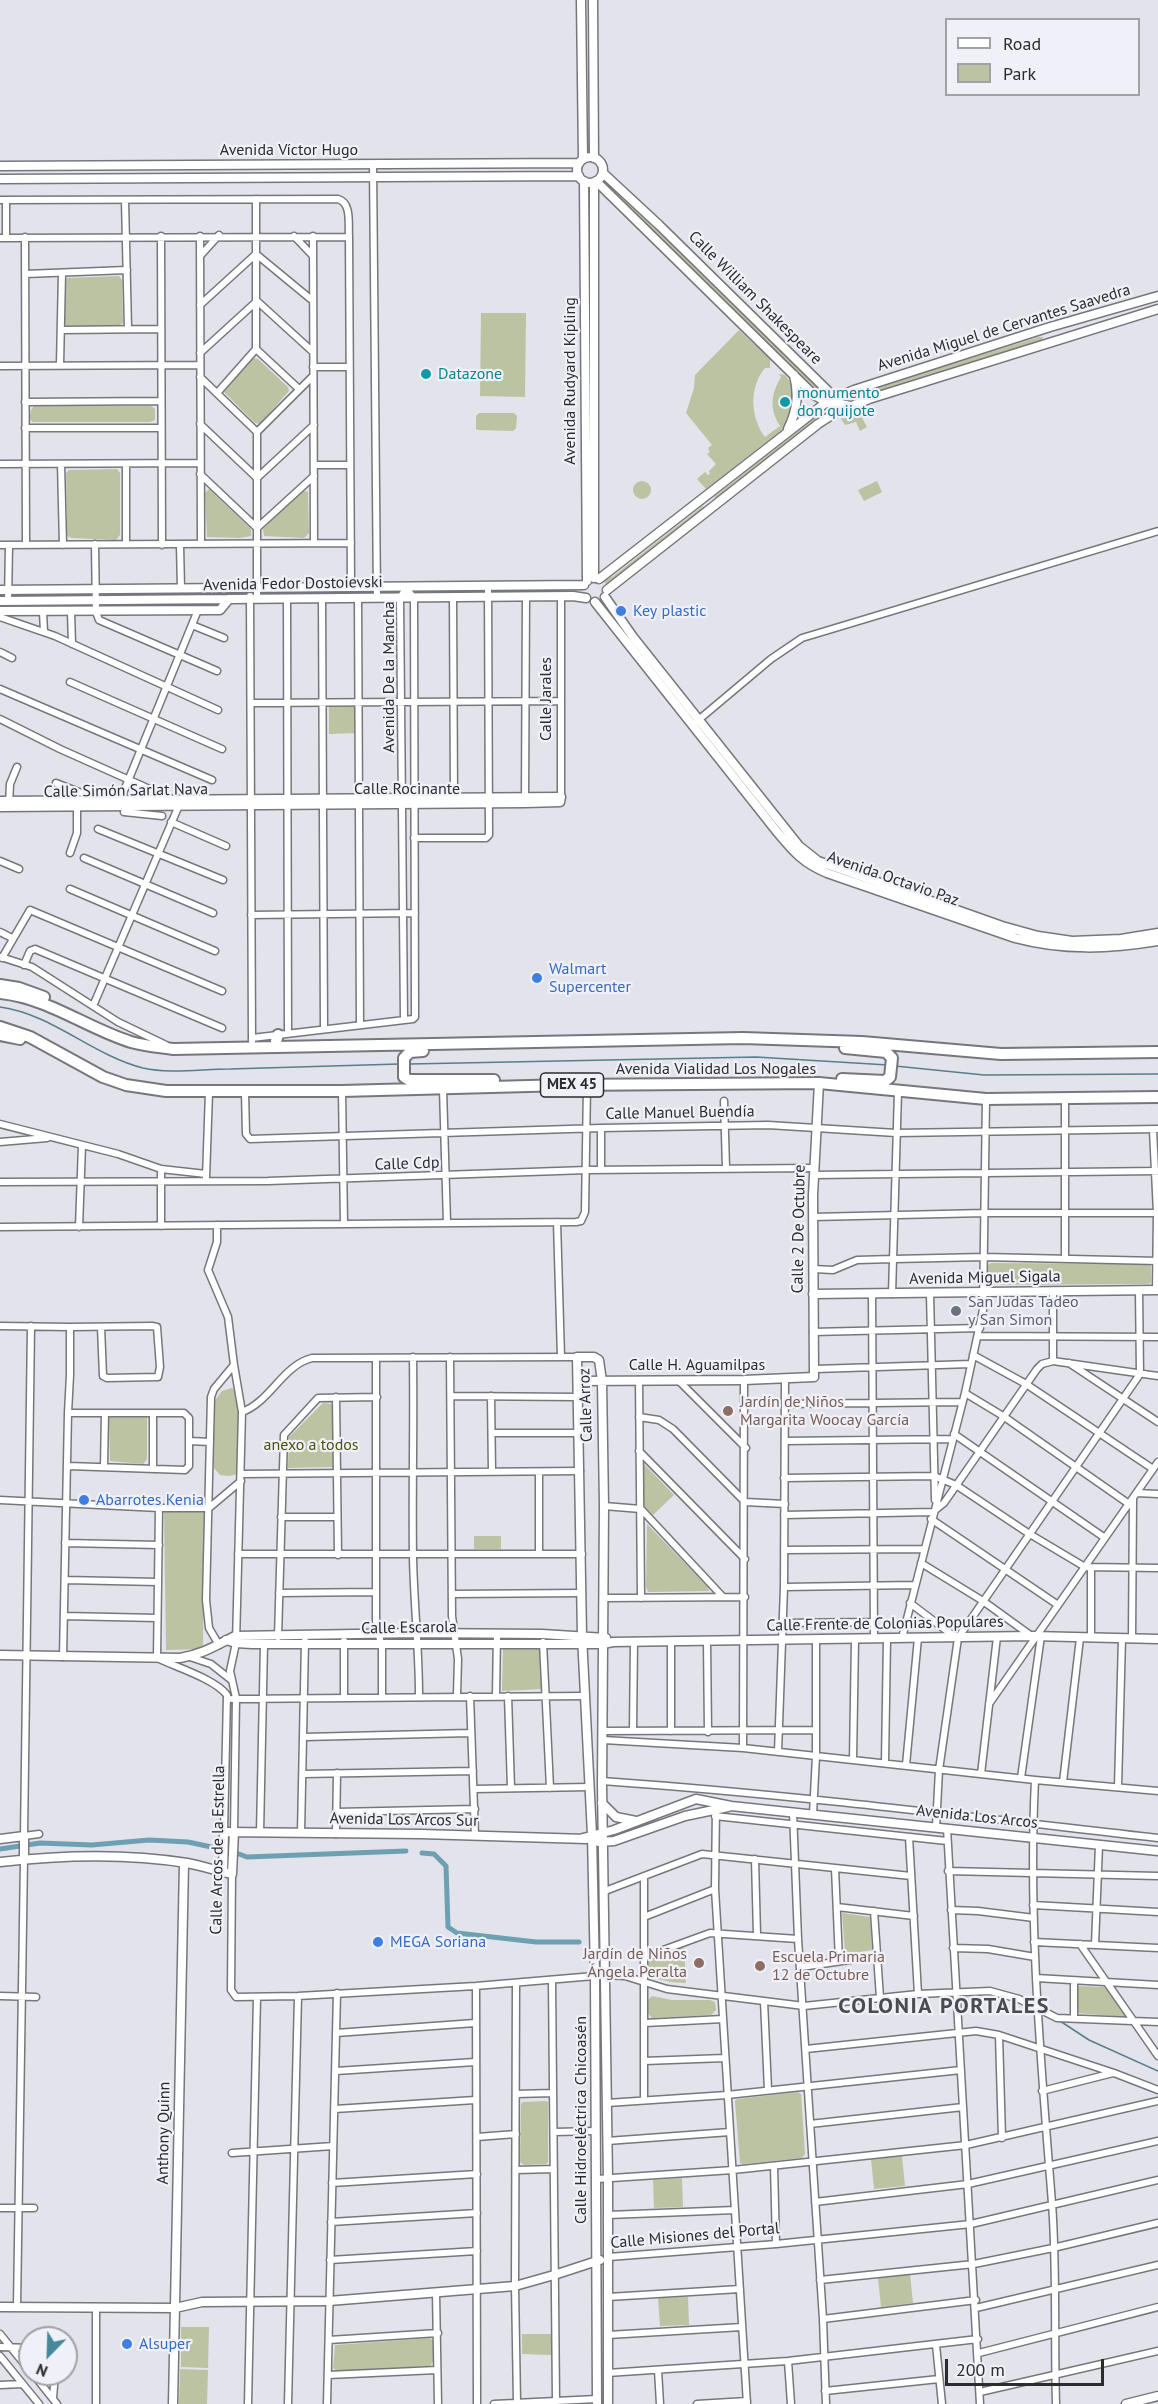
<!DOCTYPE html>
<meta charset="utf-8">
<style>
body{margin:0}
#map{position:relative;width:1158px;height:2404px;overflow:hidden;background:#e2e3eb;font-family:"PT Sans",sans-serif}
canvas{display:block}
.legend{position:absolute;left:945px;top:18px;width:195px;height:78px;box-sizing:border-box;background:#eff0f8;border:2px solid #a1a2a8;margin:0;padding:8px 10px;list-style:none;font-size:18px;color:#2c2c2f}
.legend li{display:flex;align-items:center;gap:12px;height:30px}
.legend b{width:30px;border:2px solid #a1a2a8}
.north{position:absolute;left:18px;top:2326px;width:60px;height:60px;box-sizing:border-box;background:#eff0f8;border:2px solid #a1a2a8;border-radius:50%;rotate:203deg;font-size:16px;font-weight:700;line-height:24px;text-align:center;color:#2c2c2f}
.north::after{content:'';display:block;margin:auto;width:21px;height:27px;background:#47889a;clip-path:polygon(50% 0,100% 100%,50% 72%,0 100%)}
.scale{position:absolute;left:945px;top:2359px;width:159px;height:27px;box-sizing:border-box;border:3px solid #2c2c2f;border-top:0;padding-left:8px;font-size:18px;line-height:21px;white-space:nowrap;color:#2c2c2f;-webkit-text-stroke:4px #eff0f8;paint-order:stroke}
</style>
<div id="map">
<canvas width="1158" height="2404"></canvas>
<ul class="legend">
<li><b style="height:8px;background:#fff"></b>Road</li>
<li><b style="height:16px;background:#bcc3a2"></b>Park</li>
</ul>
<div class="north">N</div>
<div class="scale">200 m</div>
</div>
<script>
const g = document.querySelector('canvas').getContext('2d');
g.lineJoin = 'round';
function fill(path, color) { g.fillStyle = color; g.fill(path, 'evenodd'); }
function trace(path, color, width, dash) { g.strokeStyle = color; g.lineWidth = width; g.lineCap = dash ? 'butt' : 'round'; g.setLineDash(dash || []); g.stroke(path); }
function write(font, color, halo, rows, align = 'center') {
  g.font = font + ' "PT Sans",sans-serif'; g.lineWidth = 4.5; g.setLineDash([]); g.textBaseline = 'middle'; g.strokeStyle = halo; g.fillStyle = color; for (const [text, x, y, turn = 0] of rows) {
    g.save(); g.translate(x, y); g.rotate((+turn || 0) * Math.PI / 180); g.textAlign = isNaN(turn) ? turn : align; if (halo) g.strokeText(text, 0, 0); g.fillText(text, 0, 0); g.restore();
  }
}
fill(new Path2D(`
 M606 181 820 390 819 392 604 184Z
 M119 276 122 280 123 323 116 327 67 326 64 323 65 280 67 278Z
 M481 313H526L525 397 480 396Z
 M739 330 770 359V368H765C749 387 750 417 765 437L780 426C769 409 771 394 781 377L779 374 785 375C799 391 797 414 783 429L706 489 697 479 705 472 708 475 710 474 709 471 716 464 707 454 710 452 708 448 712 445 686 413 694 388 695 375Z
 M1039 337H1043L1040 346 858 402 853 396 854 394Z
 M253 358 258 359 288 387 289 391 260 424 255 423 224 392Z
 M34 406H151L155 409V420L150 422H33L29 419 31 410Z
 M858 410 867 427 860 431 856 422 845 425 840 417Z
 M479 413H514L517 416 516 428 513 431 478 430 476 429V416Z
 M820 414 821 415 716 499 714 497Z
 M117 469 120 473V535L116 540 72 538 67 536 66 473 69 470Z
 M877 481 882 492 864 501 858 490Z
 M633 490a9 9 0 1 1 18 0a9 9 0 1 1-18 0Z
 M209 489 251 529V536L240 538 207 537 205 493Z
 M302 490 308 492 309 533 304 538 264 536 263 529Z
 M703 506 705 509 608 587 603 580 612 577Z
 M330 704 357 706V733L329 734V706Z
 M991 1263 1148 1264 1151 1266V1282L1149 1284 987 1285 986 1267Z
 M232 1388C248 1402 239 1453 238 1474L229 1476 220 1475 214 1468 213 1458 215 1400 222 1391Z
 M323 1403 332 1404 333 1467 288 1468 289 1437Z
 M144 1415 147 1417V1459L143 1464 110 1461 109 1418 113 1416Z
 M643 1463 674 1495 653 1515 644 1506Z
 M164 1511 204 1512 203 1649 166 1650Z
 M647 1524 708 1587 709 1591 648 1592 646 1587Z
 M474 1536H501V1549H474Z
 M503 1648 541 1649 543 1689 502 1691Z
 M842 1913 870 1917 872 1950 847 1954 845 1953Z
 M684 1946 686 1983 671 1982 649 1977 648 1960Z
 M1077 1986 1106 1987 1127 2015 1126 2017 1076 2013Z
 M652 1996 672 2000H710L715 2002 716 2010 711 2015 652 2018 648 2013V2000Z
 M798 2092 801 2094 805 2154 802 2158 743 2164 740 2163 735 2101 737 2099Z
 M545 2101 548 2102V2162L546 2164 524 2165 520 2162 521 2104 523 2102Z
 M902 2156 905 2186 874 2189 871 2159Z
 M682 2178 683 2207 654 2208 653 2180Z
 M910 2274 913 2303 881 2307 878 2278Z
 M688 2297 689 2325 660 2326 658 2298Z
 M181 2327H209L208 2368 181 2367Z
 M522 2334H551V2355L522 2354Z
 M430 2338 434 2341 433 2362 430 2366 337 2371 333 2368 335 2345Z
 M180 2369 208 2370 207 2404H179Z`), '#bcc3a2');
trace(new Path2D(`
 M0 1007C52 1014 92 1055 143 1068 169 1074 202 1069 230 1069 286 1067 343 1066 399 1064
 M410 1064 756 1057 888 1065
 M895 1066 984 1075 1158 1074
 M1060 2021 1089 2040 1158 2071`), '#597d8b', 1.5);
trace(new Path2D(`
 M0 1849 40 1843 92 1845 149 1840 188 1842 216 1848
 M422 1853 434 1854 446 1866 448 1927 457 1933 536 1942H579
 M239 1854 247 1857 406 1851`), '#6ca0b2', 5);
const street = new Path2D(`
 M373 165 377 598
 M0 200 338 199C352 203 348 224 349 237L351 588
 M6 200V238
 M125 200 128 329
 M161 236 162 545
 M200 236 201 544
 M294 236 313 256
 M313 236 314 543
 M25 237 26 545
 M0 238 349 237
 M200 256 219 235
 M25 274 127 270
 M200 305 256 254 313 301
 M61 330 161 329
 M256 349 299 389
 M200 353 257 301 313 352
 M60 365 62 273
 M0 366 200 365
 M313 367H349
 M200 377 257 432
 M218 392 256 349V199
 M25 402 161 401
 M200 424 257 478 314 425
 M25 428H161
 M0 464 200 463
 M61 464 63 545
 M126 464V544
 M314 465H350
 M200 474 257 528 314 476
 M95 544 96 612 99 620 217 671
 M0 545 351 543
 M180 545 181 589
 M250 596 252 1041
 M561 596V797
 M453 597 454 800
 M358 598 360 1025
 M257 599V432L313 376
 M287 599 288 1033
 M322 599 324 1029
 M8 601 9 545
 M43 612 44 632
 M71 612 72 644
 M0 617 55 636 218 710
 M192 625 224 638
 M0 652 12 658
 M70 682 222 749
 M0 689 212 780
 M251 703 561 701
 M0 719 60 749 154 791
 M696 722 771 659 802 638 1158 531
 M56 783 84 794
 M525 800 526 596
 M119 803 198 610
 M9 804 10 784 17 767
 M124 812 162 816
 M171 822 226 846
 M98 829 223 880
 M414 838H486L489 835 488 587
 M70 853 77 833V807
 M84 858 213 913
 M0 861 19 869
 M70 889 215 951
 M251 915 415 913
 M0 932 12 938
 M1 957 32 967 118 1022 166 1045
 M2 958 30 910 222 991
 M24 965 30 951 35 949 222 1028
 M93 1006 180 803
 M252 1038 413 1019 415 1017 414 598 406 588 400 598 404 1019
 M443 1089 447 1223
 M342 1091 344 1224
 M245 1092 246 1134 250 1139 601 1128 768 1125 896 1133 1158 1129
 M724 1101 726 1168
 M0 1124 118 1154 161 1169 206 1174
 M601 1128V1170
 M1153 1130 1157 1213 1156 1290
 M0 1142 47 1138
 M814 1175 1158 1171
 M206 1178 209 1092
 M0 1182 268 1181 587 1170 814 1168
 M813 1217 985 1213H1158
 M557 1222 561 1357
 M217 1225V1242L208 1270 228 1317 234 1365 214 1389 211 1397 206 1600 209 1628 219 1645
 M161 1226V1169
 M0 1227 576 1222 581 1221 585 1212 587 1085
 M79 1227 82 1145
 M1065 1259V1099
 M813 1269 833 1270 857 1260 894 1259 984 1257 1158 1261
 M872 1294 874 1638
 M892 1294 898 1092
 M930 1294 935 1500
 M0 1326 70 1327V1375L68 1413 63 1657
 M31 1326 24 1836 39 1834
 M70 1327 152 1326 157 1327 160 1367 158 1377 107 1378 103 1376 101 1327
 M813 1332 980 1328
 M978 1336 1158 1337
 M973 1355 1026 1384 1153 1469
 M413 1357C414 1424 412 1491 413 1558 414 1604 419 1650 419 1695
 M450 1357 452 1616 458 1659 457 1695
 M376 1358V1621L382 1649V1697
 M1053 1361 1158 1376
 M1069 1363 1158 1422
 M815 1369 971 1364
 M639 1380 641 1598
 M679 1381 746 1448
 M965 1393 1003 1416 1129 1504
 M452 1396 578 1397
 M491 1396 492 1472
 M336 1397 338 1555
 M785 1404 962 1402
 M242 1412C270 1402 283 1365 312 1358L577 1357
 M68 1413H184L189 1418V1466L185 1470 68 1466
 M639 1417 659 1420 673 1429 745 1502 785 1504
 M492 1433H579
 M954 1434 1105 1538
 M190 1441 210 1442
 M785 1441 953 1439
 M639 1451 745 1559
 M104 1467 105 1413
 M153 1469V1413
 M539 1472V1554
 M241 1474 580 1471
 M784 1478 934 1476 956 1485 1028 1533 1085 1567 1158 1568
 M1137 1493 1158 1494
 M0 1500 159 1508H209L241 1481
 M604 1506 641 1509 723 1597
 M159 1508 157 1658C176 1667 215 1679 227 1695L224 1832
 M934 1511 944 1503 1037 1369 1042 1364 1053 1361V1293
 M784 1515 933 1512
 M281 1517H337
 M931 1519 1058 1605
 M65 1543 159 1545
 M784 1550 923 1549
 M238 1554H582
 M921 1563 983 1601 1030 1635
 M65 1580 158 1582
 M784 1587 915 1585
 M279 1593 375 1592
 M452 1594 582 1593
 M603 1598 745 1597
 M910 1603 955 1637
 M64 1616 157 1618
 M782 1623 874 1622
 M278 1637 284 1435 318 1398 377 1397
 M902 1638 965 1393 983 1310 986 1099
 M1091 1638V1569
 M1132 1639 1133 1499
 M344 1641V1698
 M707 1641 708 1732
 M543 1642 550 1788
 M671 1642V1731
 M190 1657 211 1664 230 1679
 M470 1696 475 1836
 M496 1696 497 1634
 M508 1696 511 1788
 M232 1699 585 1696
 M989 1704 1158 1462
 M603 1731 816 1730
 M633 1731 634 1641
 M304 1737 470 1733
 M603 1740 743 1748 1035 1780 1158 1791
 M743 1748 744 1380
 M778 1752 784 1587 785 1379
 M853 1760 855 1639
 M885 1763 887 1638
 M906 1765 918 1638
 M303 1774 473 1771
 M981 1774 997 1637
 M1021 1778 1041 1636
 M1035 1780C1028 1922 1041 2063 1052 2203 1057 2270 1054 2337 1056 2404
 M602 1781C788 1794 973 1817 1158 1838
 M1063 1782 1080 1638
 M1118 1787 1122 1638
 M474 1789 590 1787
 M716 1806 715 1889 747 2404
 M336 1812 475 1809
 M793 1812 798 1939 823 2319 826 2404
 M813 1814 816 1756V1640
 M715 1816 947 1841
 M936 1827 939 1770 958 1638 1140 1374 1139 1291
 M947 1828 980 2404
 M234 1832 236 1698 230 1671 236 1643 242 1412 234 1365
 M260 1833 264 1644
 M301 1833 305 1641
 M336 1834 337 1773
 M909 1837 918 1994
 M755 1859 757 1935
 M835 1868 839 1961
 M948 1871 1158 1876
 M232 1874 231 1990 236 1997 298 1996 476 1986 606 1975 625 1976 667 1989 804 2006 918 1994 990 1991 1019 1999 1057 2018 1158 2022
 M644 1876V2100
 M605 1891 702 1854 911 1876
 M1033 1905 1158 1912
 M837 1907 914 1916
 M951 1910 978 1911 1034 1918
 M874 1911 880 1998
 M644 1917 715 1889
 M1034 1942 1158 1948
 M1080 1944 1158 2056
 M1095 1945 1099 1845
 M953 1948 988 1949 1035 1957
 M644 1957 710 1933 798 1939
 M801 1967 877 1956
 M1036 1978 1158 1985
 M552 1981 556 2400
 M1074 1981V2017
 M516 1983 515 2286 517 2402
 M476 1986 477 2404
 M0 1996 36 1997
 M764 2001 768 2090
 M645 2023 723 2019
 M336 2033 475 2023
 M999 2035 1002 2138
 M806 2049 976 2031 999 2035 1114 2073 1158 2090
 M644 2061 725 2058
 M336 2071 475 2062
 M1042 2091 1113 2073
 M516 2094 553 2093
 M607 2103 727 2095 961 2070
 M335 2109 475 2100
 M810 2124 963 2107
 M554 2132 596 2131
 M477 2137 516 2134
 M607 2141 730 2132
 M232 2153 333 2146
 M774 2166 776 2244
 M516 2170 554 2169
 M597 2179 733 2170 966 2145 1158 2101
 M332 2183 477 2174
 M815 2202 968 2184 1158 2141
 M0 2208H34
 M608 2215 735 2210
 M331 2222 477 2213
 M609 2257 776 2244 971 2224 1158 2180
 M330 2260 477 2251
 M820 2280 974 2264 1053 2248 1158 2223
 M436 2293 438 2404
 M608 2297 740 2289
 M17 2307 24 1859
 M976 2308 1158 2265
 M96 2309V2404
 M823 2319 976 2300
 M0 2334 30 2371
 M608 2335 742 2327
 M329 2340 438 2333
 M936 2345 942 2404
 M0 2347 30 2348
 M979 2353 1158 2307
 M0 2356 39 2404
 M788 2361 791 2404
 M658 2370 660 2404
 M607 2373 788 2361 978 2339
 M33 2374 57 2404
 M328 2375 437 2370
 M0 2385 23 2384
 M825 2391 939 2379
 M980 2392 1158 2351
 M53 2398 55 2374
 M248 2404 257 1997
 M288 2404 298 1996
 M327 2404 337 1993
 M494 2404 597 2399
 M697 2404 747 2401`);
const secondary = new Path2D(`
 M581 0 583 159
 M593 0 594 158
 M577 170a13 13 0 1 1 26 0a13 13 0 1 1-26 0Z
 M0 166 579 163
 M603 173 659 225 828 391V403
 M0 179 579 176
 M584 181 587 581
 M596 181 814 395 823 400 850 406
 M788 429C797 411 799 395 794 375
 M594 578V182
 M599 579 828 401 854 390 1050 327 1158 296
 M0 590 584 585
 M607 590 818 424 835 413 869 399 1158 309
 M605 597 633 637 799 846 818 861 1002 926 1038 936 1072 941 1121 939 1158 933
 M0 601 573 596 586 598
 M595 602 778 833C794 852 803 863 827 873L1015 938C1063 951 1110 949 1158 941
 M0 611 220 610 229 599
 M0 801 561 797 560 802 525 803 0 807
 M813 1294 1158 1290
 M579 1381 744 1380 814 1377 813 1195 819 1083
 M226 1640 236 1643 252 1644H603L613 1642 1032 1636 1158 1639
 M0 1655 180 1658C203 1654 215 1646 235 1636L416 1633 542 1634 606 1638
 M602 1803 616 1817 636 1821
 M583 1838 614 1830 696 1799 731 1806 1158 1851
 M0 1839 24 1836V1859
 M599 1842 614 1841 685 1816 728 1807
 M0 1862C61 1855 126 1853 187 1863 203 1866 217 1871 232 1874L234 1832
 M223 1872 224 1832 421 1834 586 1839
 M0 2307 175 2308 202 2302 329 2301 515 2286 554 2275 600 2260
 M173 2404 184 1863
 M597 2404 595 1975 592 1835 582 1636 577 1357H594L599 1360 602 1381 604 1506 602 1785 608 2179V2404
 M1126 2404 1158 2396`);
const highway = new Path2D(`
 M0 985 19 988 44 997
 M0 993C49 998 86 1028 131 1042 145 1046 159 1047 173 1049L743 1038 862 1042 1001 1054 1158 1052
 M0 1027 30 1037 103 1077 126 1085 166 1091H342L566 1085 819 1083 986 1099 1158 1097
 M0 1035 20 1039
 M278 1035 276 1041 278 1047
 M423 1051 410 1052 404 1058V1077L409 1080H494
 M842 1079 885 1081 890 1077 892 1058 886 1052 845 1048`);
trace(street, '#76777d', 9);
trace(secondary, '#76777d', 11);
trace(highway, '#76777d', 14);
trace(street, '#fff', 6);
trace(secondary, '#fff', 8);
trace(highway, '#fff', 10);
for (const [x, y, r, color] of [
 [426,374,6,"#0f9aa8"],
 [785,402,6,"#0f9aa8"],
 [621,611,6,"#3f7fe0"],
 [537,978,6,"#3f7fe0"],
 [956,1311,6,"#6b7280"],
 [728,1411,6,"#8d6e63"],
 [84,1500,6,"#3f7fe0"],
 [378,1942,6,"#3f7fe0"],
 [699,1963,6,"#8d6e63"],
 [760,1966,6,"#8d6e63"],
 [127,2344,6,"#3f7fe0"]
]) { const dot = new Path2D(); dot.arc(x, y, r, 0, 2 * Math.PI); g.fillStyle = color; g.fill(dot); trace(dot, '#eff0f8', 2); }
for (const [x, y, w] of [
 [572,1085,63]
]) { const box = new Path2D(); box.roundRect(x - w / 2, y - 12, w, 24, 4.5); g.fillStyle = '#eff0f8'; g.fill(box); trace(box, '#2c2c2f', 1.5); }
write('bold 15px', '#2c2c2f', null, [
 ["MEX 45",572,1085]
]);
write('16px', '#2c2c2f', '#eff0f8', [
 ["Avenida Víctor Hugo",289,150],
 ["Calle William Shakespeare",755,298,45],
 ["Avenida Miguel de Cervantes Saavedra",1004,328,-17],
 ["Avenida Rudyard Kipling",570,381,-90],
 ["Avenida Fedor Dostoievski",293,584,-1],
 ["Avenida De la Mancha",389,677,-90],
 ["Calle Jarales",546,699,-90],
 ["Calle Rocinante",407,789],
 ["Calle Simón Sarlat Nava",126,791,-1],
 ["Avenida Octavio Paz",893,879,19],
 ["Avenida Vialidad Los Nogales",716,1069],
 ["Calle Manuel Buendía",680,1113,-1],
 ["Calle Cdp",407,1164,-2],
 ["Calle 2 De Octubre",799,1229,-89],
 ["Avenida Miguel Sigala",985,1278,-1],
 ["Calle H. Aguamilpas",697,1365],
 ["Calle Arroz",586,1405,-92],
 ["Calle Frente de Colonias Populares",885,1624,-1],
 ["Calle Escarola",409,1628,-1],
 ["Avenida Los Arcos",977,1817,6],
 ["Avenida Los Arcos Sur",404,1820,1],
 ["Calle Arcos de la Estrella",218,1850,-89],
 ["Calle Hidroeléctrica Chicoasén",581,2120,-90],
 ["Anthony Quinn",164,2133,-89],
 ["Calle Misiones del Portal",695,2236,-5]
]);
write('16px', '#0d838f', '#eff0f8', [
 ["Datazone",438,374],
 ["monumento",797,393],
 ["don quijote",797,411]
], 'left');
write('16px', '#366cbe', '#eff0f8', [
 ["Key plastic",633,611],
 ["Walmart",549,969],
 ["Supercenter",549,987],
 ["Abarrotes Kenia",96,1500],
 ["MEGA Soriana",390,1942],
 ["Alsuper",139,2344]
], 'left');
write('16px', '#5b616d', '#eff0f8', [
 ["San Judas Tadeo",968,1302],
 ["y San Simon",968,1320]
], 'left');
write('16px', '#785e54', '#eff0f8', [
 ["Jardín de Niños",740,1402],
 ["Margarita Woocay García",740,1420],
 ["Jardín de Niños",687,1954,"right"],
 ["Ángela Peralta",687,1972,"right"],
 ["Escuela Primaria",772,1957],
 ["12 de Octubre",772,1975]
], 'left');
write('16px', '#4c540c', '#eff0f8', [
 ["anexo a todos",311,1445]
]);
g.letterSpacing = '1.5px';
write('bold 22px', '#4a4b51', '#eff0f8', [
 ["COLONIA PORTALES",944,2007]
]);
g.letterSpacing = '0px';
</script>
